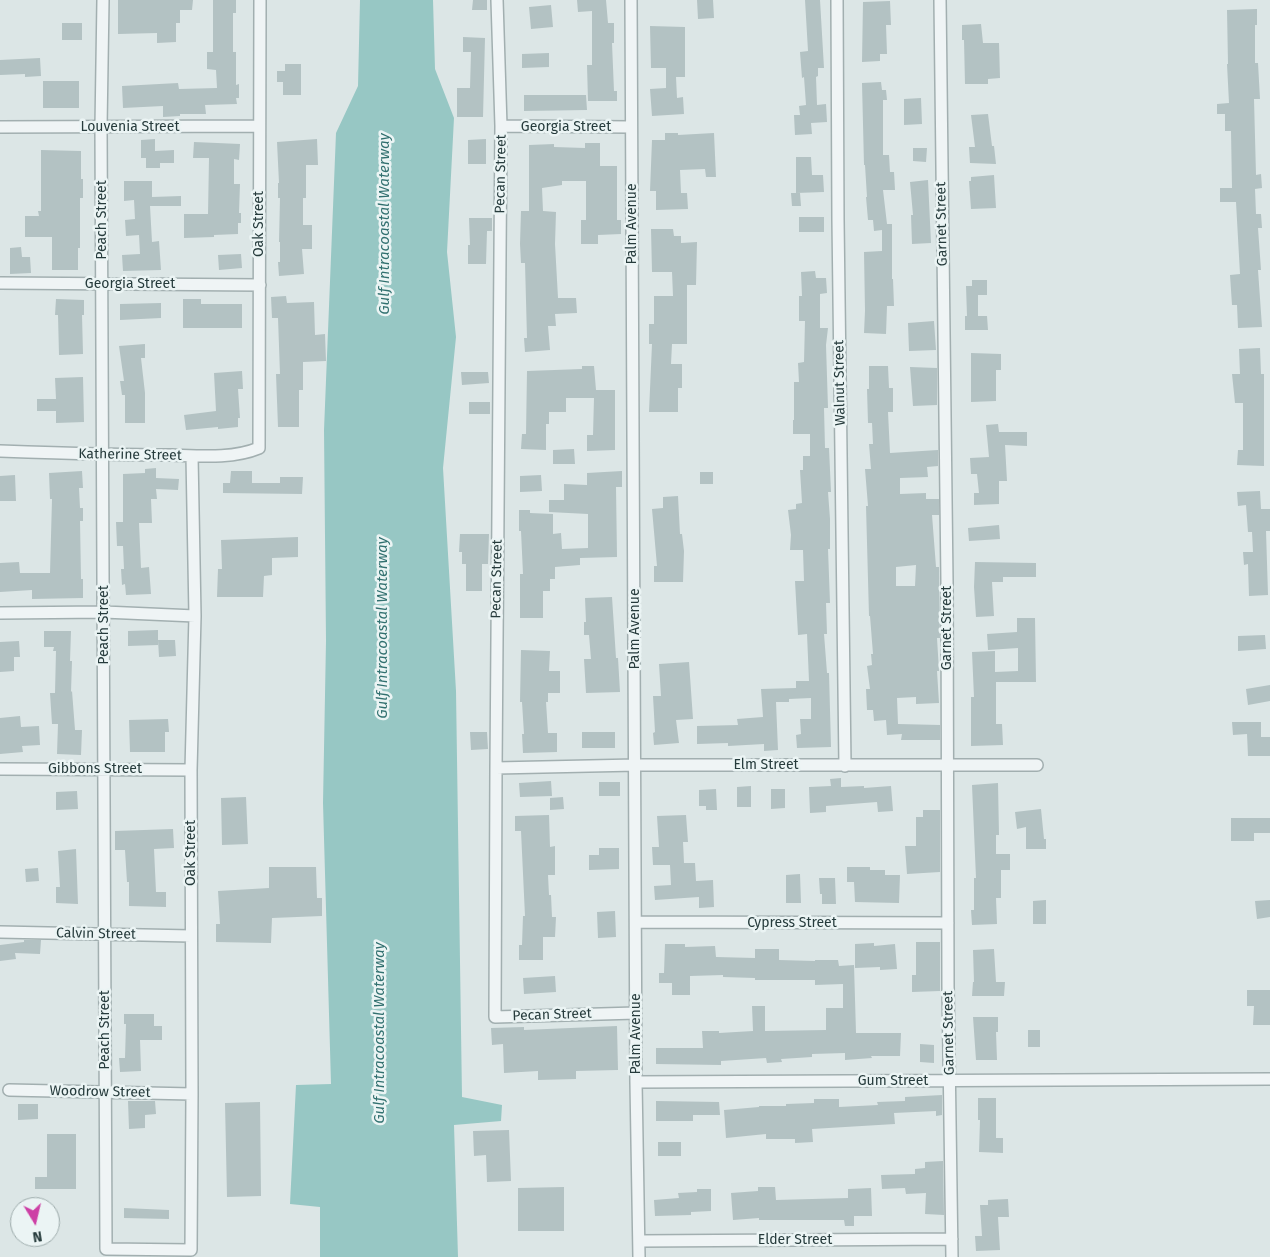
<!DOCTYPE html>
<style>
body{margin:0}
#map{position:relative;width:1270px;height:1257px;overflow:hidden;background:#dce6e6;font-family:"Fira Sans",sans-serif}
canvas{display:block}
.north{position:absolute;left:10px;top:1197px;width:50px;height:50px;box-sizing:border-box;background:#ebf4f4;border:1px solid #9caaaa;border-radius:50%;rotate:171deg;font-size:14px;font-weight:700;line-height:20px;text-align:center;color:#263b3c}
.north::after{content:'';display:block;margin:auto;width:18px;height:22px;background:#cd40a5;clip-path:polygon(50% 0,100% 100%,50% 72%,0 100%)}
</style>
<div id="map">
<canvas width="1270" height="1257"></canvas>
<div class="north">N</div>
</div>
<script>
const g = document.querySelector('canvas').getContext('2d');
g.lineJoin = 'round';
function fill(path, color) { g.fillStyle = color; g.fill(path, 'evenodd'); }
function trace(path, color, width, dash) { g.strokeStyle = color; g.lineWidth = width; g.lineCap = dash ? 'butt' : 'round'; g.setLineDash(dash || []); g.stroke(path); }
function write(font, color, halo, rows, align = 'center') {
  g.font = font + ' "Fira Sans",sans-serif'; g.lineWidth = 5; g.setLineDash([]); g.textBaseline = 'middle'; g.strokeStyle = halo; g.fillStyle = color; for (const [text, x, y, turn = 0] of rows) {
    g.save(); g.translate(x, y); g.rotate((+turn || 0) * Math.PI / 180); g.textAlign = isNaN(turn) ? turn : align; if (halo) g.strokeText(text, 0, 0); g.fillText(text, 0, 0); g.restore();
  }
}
fill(new Path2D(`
 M360 0H433L435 69 454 118 447 252 456 337 443 468 456 691 462 1097 502 1105 501 1121 454 1125 458 1257H320V1207L290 1204 296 1085 331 1084 323 803 326 641 324 430 336 133 358 86Z`), '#97c7c4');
fill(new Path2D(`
 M118 0H193L192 10H180V23H176V42L157 43V33L118 34Z
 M213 0H236V13H233V52H236V85L239 84V98H236L237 104 205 105 206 114H180V116L163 117V106L123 108 122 86 178 83 179 89 217 88 216 70 207 69V52H213Z
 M473 0H487V10H472Z
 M577 0H606L608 23H614V43H612L614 91H617V101H588L587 65H592V11L578 12Z
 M697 0H713L714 18 698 19Z
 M805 0H820L824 68H818V76L816 77 817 105 826 104 827 122 811 123 812 134 795 135 794 115H800L799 106 806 105 804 77 802 78 800 52 808 51Z
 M890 1 891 25H886L887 54H880V61L862 62 863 2Z
 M551 5 553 27 531 29 529 7Z
 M1257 9V25H1255V63H1258L1260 99H1254L1256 175 1261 174 1262 188 1255 189 1256 214H1261L1262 228H1258L1261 270H1258L1262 327 1238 328 1237 305H1232L1230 275 1240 274 1236 202H1220V188H1232L1231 131H1225V114H1217V104L1229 103 1227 64H1228L1227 10Z
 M62 23H82V40H62Z
 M981 24 983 43H999L1000 78 988 79V84H965L964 40H962V25Z
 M650 26 685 27V77H676L677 98 683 97 684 114 652 116 650 89 666 88V68H651Z
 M463 37 485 38 483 117H457V88H470L471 52H463Z
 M549 53V67L522 68V54Z
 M40 58 41 76 25 77V74L0 75V60Z
 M285 64H301V95H283V82H277V71H285Z
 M43 81H79V108H43Z
 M881 82 882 90H886L887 100H883V155H889L890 172H894L895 190H883L887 224H892V279H893L894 306H887L886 334 864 333 865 311 864 252 882 251V230L874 231 873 220H868L866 197H867L865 165H864L862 83Z
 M524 95H586L587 110 524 111Z
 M921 98 922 124 904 125V99Z
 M988 114 992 146H994L996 164 970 163 969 147H975L971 115Z
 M665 133H678V135L714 133 716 177H706L705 169 680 170 681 193H687L688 209 656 210V191H650L652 140H665Z
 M155 139V151L174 150V163H160V168H146V158H141V140Z
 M317 139 318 165H306V198H303V225H312V249H302L304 274 279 276 278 262H280V242H279L280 198H278V183H279L277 142Z
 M486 139V164H468V140Z
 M194 142 240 144 239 160 234 159V184H240L239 213H241V223H238V234L214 235V237L184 238V214H208L209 158H193Z
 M585 143H600V166H617V220H621V234L598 235V244H581V220H586V181H562V185L542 188 543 211 556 212 555 244 558 298H576L577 313 555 314 556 326H548L550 350 525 352 524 338H527L525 263H521L520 244 521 211H529V145L554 144V147L585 148Z
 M913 148H927L926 162 913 161Z
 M41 150 81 151V179H83V198H80V248H78V270H52V237H25V216H39L38 211H41Z
 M796 157H811L812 175H823L824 192 796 193Z
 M994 175 996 208 971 209 969 181H971V177Z
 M928 180 931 243 912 244 911 215H913L910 182Z
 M124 181H152V197L181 196V206H150L152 242 159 241 161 270 123 271 122 255 140 254 139 235 126 236 125 220 135 219 134 200 124 201Z
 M791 193H800L801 206H792Z
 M799 217H824V232H799Z
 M469 218H492V231H487L486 264H468V245H470Z
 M651 229H673L674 236H681V243L697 242 696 285H687V344H672L671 364H682V388H678V412H649L652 344H649V324H654V296H673L672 272H652Z
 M21 247 22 257H30L31 273 10 274V248Z
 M241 254 242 268 219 270 218 255Z
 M815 271 816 278H826L827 293 820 294V328H828L826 345 828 408H824L825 448H829L831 492H828L830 519V549H828L830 603H826L827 634H824L827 673H829L831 747 797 748 796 735 801 734 800 719H811V698L789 699V702H776L778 750 764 751V744L728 746V743L697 744V726L738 725 737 719 763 717 761 689 796 688V681H809L807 634 798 635 795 581H804L803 550H790L791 535 788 510 796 509V504L802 503 800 470H803V456H810V434H793V420H794V382H799L798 363 804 362 805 321H799V296H802L801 272Z
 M972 280H987V295H978V316H987L988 330H965V316H967L966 286H972Z
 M286 296 287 303 314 302 315 335 325 334 326 361 303 362V390H299V427H278L276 374H280L278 318H272L271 297Z
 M56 299 84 300V315H82L83 354 59 355 58 315H55Z
 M183 299H201V304H242V328H183Z
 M161 303V318L120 320V304Z
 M934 321 936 350 909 351 908 323Z
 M145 344V358H141L145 393V423H125V395H122L120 381H124L119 346Z
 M1260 348 1261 374H1264V466L1237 465 1238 450H1243V403H1235L1232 374H1240L1239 349Z
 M971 353 1001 354V370H996V401L971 402Z
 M582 366H594L596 390H615V450L587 451V435H593L594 398H566V412H549V424H546V450L521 449 522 434H526L527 371 582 369Z
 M869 366H888L889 388H893V412H888L890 453 938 450V466L927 467 928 477 900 478V494L926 493V499H939V515H932L936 567H939L940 638H937L939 671H937L939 703 916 704V697L897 698 898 724 940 725V740H901L902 734 887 735 886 720 874 721 873 710H867L866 689H870L867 666 872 665 871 654H873L870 616H869L866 506H868L865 469H871L869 444H873L872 423H868L867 389H869ZM916 565 915 586H896V567Z
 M910 367 937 368V405L913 406Z
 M242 371 243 389H238L240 418H238V427L218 429V427L186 430 184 415 216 411 214 373Z
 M461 372H488L489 383 462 385Z
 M83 377 84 422 56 423V411H37V399H56L55 378Z
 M469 402H490V414H469Z
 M998 424 999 432H1027V446L1005 445 1007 481H999V504L974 505V493H979L977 474H971L970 458 989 457 986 425Z
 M574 449 575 464H553V450Z
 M156 468V478L179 479 178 490 156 489 157 499H151L152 523H139L141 568 149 567 151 594 126 595 125 584 122 585 121 569H124L123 546H117L116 522H123V474L145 473V469Z
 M82 471 83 488H79L80 508H83V521H80L81 579H83V598L32 599V590L0 592V563L19 562 20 573H50L52 499H50L49 473Z
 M231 471H252V483H280V477H303L302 494 223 493V483H230Z
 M622 471V487H616L617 557 580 558V565L555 567V579H550V591H543V618H520V574H523L521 531H519V510H530V513L553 514V534L561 533 562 549 588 548V514L549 512V500H564V484L587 485V473Z
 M700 472H713V484H700Z
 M15 475 16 501H0V476Z
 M541 475 542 491 520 492V476Z
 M1260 491 1261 509H1270V531H1266L1268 595 1249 596 1248 564 1244 565 1243 552H1253L1252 532H1248L1246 505 1238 506 1237 492Z
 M678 496 680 534H682L684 551 683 582H654V566H657L652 509 663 508V497Z
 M999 525 1000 539 969 541 968 528Z
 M460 534H489L488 564H482V591H466V564H462V552H459Z
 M298 537V557L272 558V575L264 576 263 597H217L218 569H222L221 540Z
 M975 562 1036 563V577H1003V582H992L994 616 976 617 974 587Z
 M612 597 616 658H618L620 692 586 693 584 659H591L589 635H584V622H586L585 598Z
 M1017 618H1035L1036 682H996V724H1002L1003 745 971 746V697H974L972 652 995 651V672L1018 671V648L988 650 987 634 1017 632Z
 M158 630V645L128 646V631Z
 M44 631H71L70 661H72L71 692 72 691 75 730H82L81 755 57 754 58 724H52L50 693H55L56 651H53L54 647H44Z
 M1265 635 1266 649 1238 651V636Z
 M158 640H175L176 656 159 657Z
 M19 641 20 657H14V671L0 672V642Z
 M521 650 550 651 549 671H560V693H548V702H546L548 733H557V752L523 753 522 734H524L522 702H520Z
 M689 662 693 719 676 720 679 743 654 745 653 733 655 732 653 696H661L659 664Z
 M1270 685V701L1248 705 1246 689Z
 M20 716 21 727 39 726 40 745 22 746 23 752 0 754V718Z
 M168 719 169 732H165V752H130L129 720Z
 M1232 722H1261V737H1270V756H1248L1247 734 1233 735Z
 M470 732H487L488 749 471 750Z
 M582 732H615V748H582Z
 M841 778V787L864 786V788L891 786 893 811 878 812 877 802 826 806V812L810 813 809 787 831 786 830 779Z
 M551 781 552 796 520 797 519 783Z
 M599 782H620V796H599Z
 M998 783 999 835H996V854H1010V870H1001V898H996L997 924 972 925 971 910H974V878H976L972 785Z
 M751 786V807H737V787Z
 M716 789 717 810H706V806H699V790Z
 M771 789H785V808L771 809Z
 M77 791 78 809 56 810V792Z
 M246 797 248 844 222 845 221 798Z
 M563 797 564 809 550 810V798Z
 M1041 809 1044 839H1046V849H1026V827L1017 829 1015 812Z
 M923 810H940V872L907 874 905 846H916V817H923Z
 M549 815 550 847 555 846V875H548L549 895H551L552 917H556L555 937H543V960H519V945H522L523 916H525L521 831H515V816Z
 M686 815 688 842H683L684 863H695L696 881 713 880 714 907 699 908V897L655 900 654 886 671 885 670 865H653L652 847H659L657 816Z
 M1231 818H1270V833H1254V841H1231Z
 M173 829 174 848 154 849 156 892H166V907L129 906V882H127L125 850H115V831Z
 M599 848H619V869L589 870V855H599Z
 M76 849 78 904 56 903V887H60L58 851Z
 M269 867H316L317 898H322V916L272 918 271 943 216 942V924H220L218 891 269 888Z
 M847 867H870V870H885V875H900L899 903 855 902 854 882H847Z
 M38 868 39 881 26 882 25 869Z
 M800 874 801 903H786V875Z
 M819 878H835L836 904H822V894H820Z
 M1046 900V924H1033V901Z
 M1270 900V917L1257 919 1255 901Z
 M615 911 616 937 598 938 597 912Z
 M24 940H41L40 954 15 953 16 959 0 961V945L24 942Z
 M916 942H940V991L912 992V975H916Z
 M874 943V946L895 944 897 969 880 970V967L855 968V944Z
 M665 944H685V947L715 946 716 957 755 958V949H779V960L815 961V960H838L839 966 854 965 856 1033H901L900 1056H871L872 1058 845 1060V1053L812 1054V1057L781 1059 782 1062 767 1063 766 1058 721 1061V1065L656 1064V1048H703L702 1031H719V1033L753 1031 752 1006H765V1031L826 1030V1008H843V984L815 985V980H755V978L723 977V975L690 976V995H672V983H659V973H664Z
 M994 949 996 982H1005L1004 996H972L973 982H974L973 950Z
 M555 976 556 992 524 994 523 978Z
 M1247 990H1270V1025H1253L1254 1006H1247Z
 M124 1014H154V1026H162V1040H140L141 1071 120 1072 119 1058H125L126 1024H124Z
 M973 1017H998V1032H996L997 1060H976Z
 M617 1026 618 1070 576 1071V1079L538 1080V1071L504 1073 503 1044 492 1045 491 1028 524 1027V1030Z
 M1028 1030H1040V1047H1028Z
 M920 1044 934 1045V1063L920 1062Z
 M942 1095V1115L936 1116V1111L894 1113 895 1124 812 1129 813 1142 795 1143V1139H766V1134L726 1138 724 1110 759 1107V1106H786V1104L814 1103V1099H839V1107L878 1105 877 1102 905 1101V1097Z
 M978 1098H996V1138H1003V1153L979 1152 980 1120H978Z
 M128 1101H155L156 1114 145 1115V1128L129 1129Z
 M656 1101 719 1102 720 1115H693V1121H656Z
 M260 1102 261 1196 227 1197 225 1103Z
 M18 1104H38V1119L18 1120Z
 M509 1130 511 1181 487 1182 486 1155 474 1156 473 1131Z
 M47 1134H76V1189H35V1177H47Z
 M658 1142H681V1156H658Z
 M943 1161 944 1215 925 1214 926 1193 906 1194 905 1188 882 1189 881 1175 915 1174V1169L925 1168V1162Z
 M564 1187V1231H518V1188Z
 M758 1187H775L776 1200 848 1198V1189L871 1188 872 1216H854V1226H845L844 1220H759V1218L733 1220 731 1193 758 1191Z
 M697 1189H711V1211L691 1212V1215L655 1216 654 1200 679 1198 678 1193 697 1192Z
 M1008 1199 1009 1217H998L1000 1250 976 1251 975 1236H982L980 1205H988V1200Z
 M124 1208 169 1210V1219L124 1218Z`), '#b3c2c3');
const minor = new Path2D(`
 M103 0 101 127 106 1249 191 1250 192 1094 191 770 195 616 192 456
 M497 0 501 126 496 768 495 1017 636 1013
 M631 0 636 1082 639 1257
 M837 0 838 220 845 766
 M940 0 947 581 948 986 952 1257
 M501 126 631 127
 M0 127 259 126
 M0 283 260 285
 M0 451C57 453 114 455 172 455 200 456 233 459 259 448L260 0
 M0 613 104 612 195 616
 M496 768 636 765H1037
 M0 769 191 770
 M637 922 948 923
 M0 932 191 936
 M636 1082 1270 1079
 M9 1090 192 1094
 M639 1241 952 1239`);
trace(minor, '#a2afb0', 14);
trace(minor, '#eff4f5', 11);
write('14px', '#263b3c', '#ebf4f4', [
 ["Louvenia Street",130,127],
 ["Georgia Street",566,127],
 ["Pecan Street",501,174,-89],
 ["Peach Street",102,220,-90],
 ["Oak Street",259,224,-90],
 ["Palm Avenue",632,224,-90],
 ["Garnet Street",942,224,-91],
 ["Georgia Street",130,284],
 ["Walnut Street",840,383,-91],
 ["Katherine Street",130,455,1],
 ["Pecan Street",497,579,-89],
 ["Peach Street",104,625,-90],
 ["Garnet Street",947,628,-90],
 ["Palm Avenue",635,629,-90],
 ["Elm Street",766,765],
 ["Gibbons Street",95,769],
 ["Oak Street",191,853,-90],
 ["Cypress Street",792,923],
 ["Calvin Street",96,934,1],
 ["Pecan Street",552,1015,-2],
 ["Peach Street",105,1030,-90],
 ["Garnet Street",949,1033,-91],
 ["Palm Avenue",636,1034,-90],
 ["Gum Street",893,1081],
 ["Woodrow Street",100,1092,1],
 ["Elder Street",795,1240]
]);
write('italic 15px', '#31706f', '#ebf4f4', [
 ["Gulf Intracoastal Waterway",385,224,-90],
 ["Gulf Intracoastal Waterway",383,628,-90],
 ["Gulf Intracoastal Waterway",380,1033,-90]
]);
</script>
